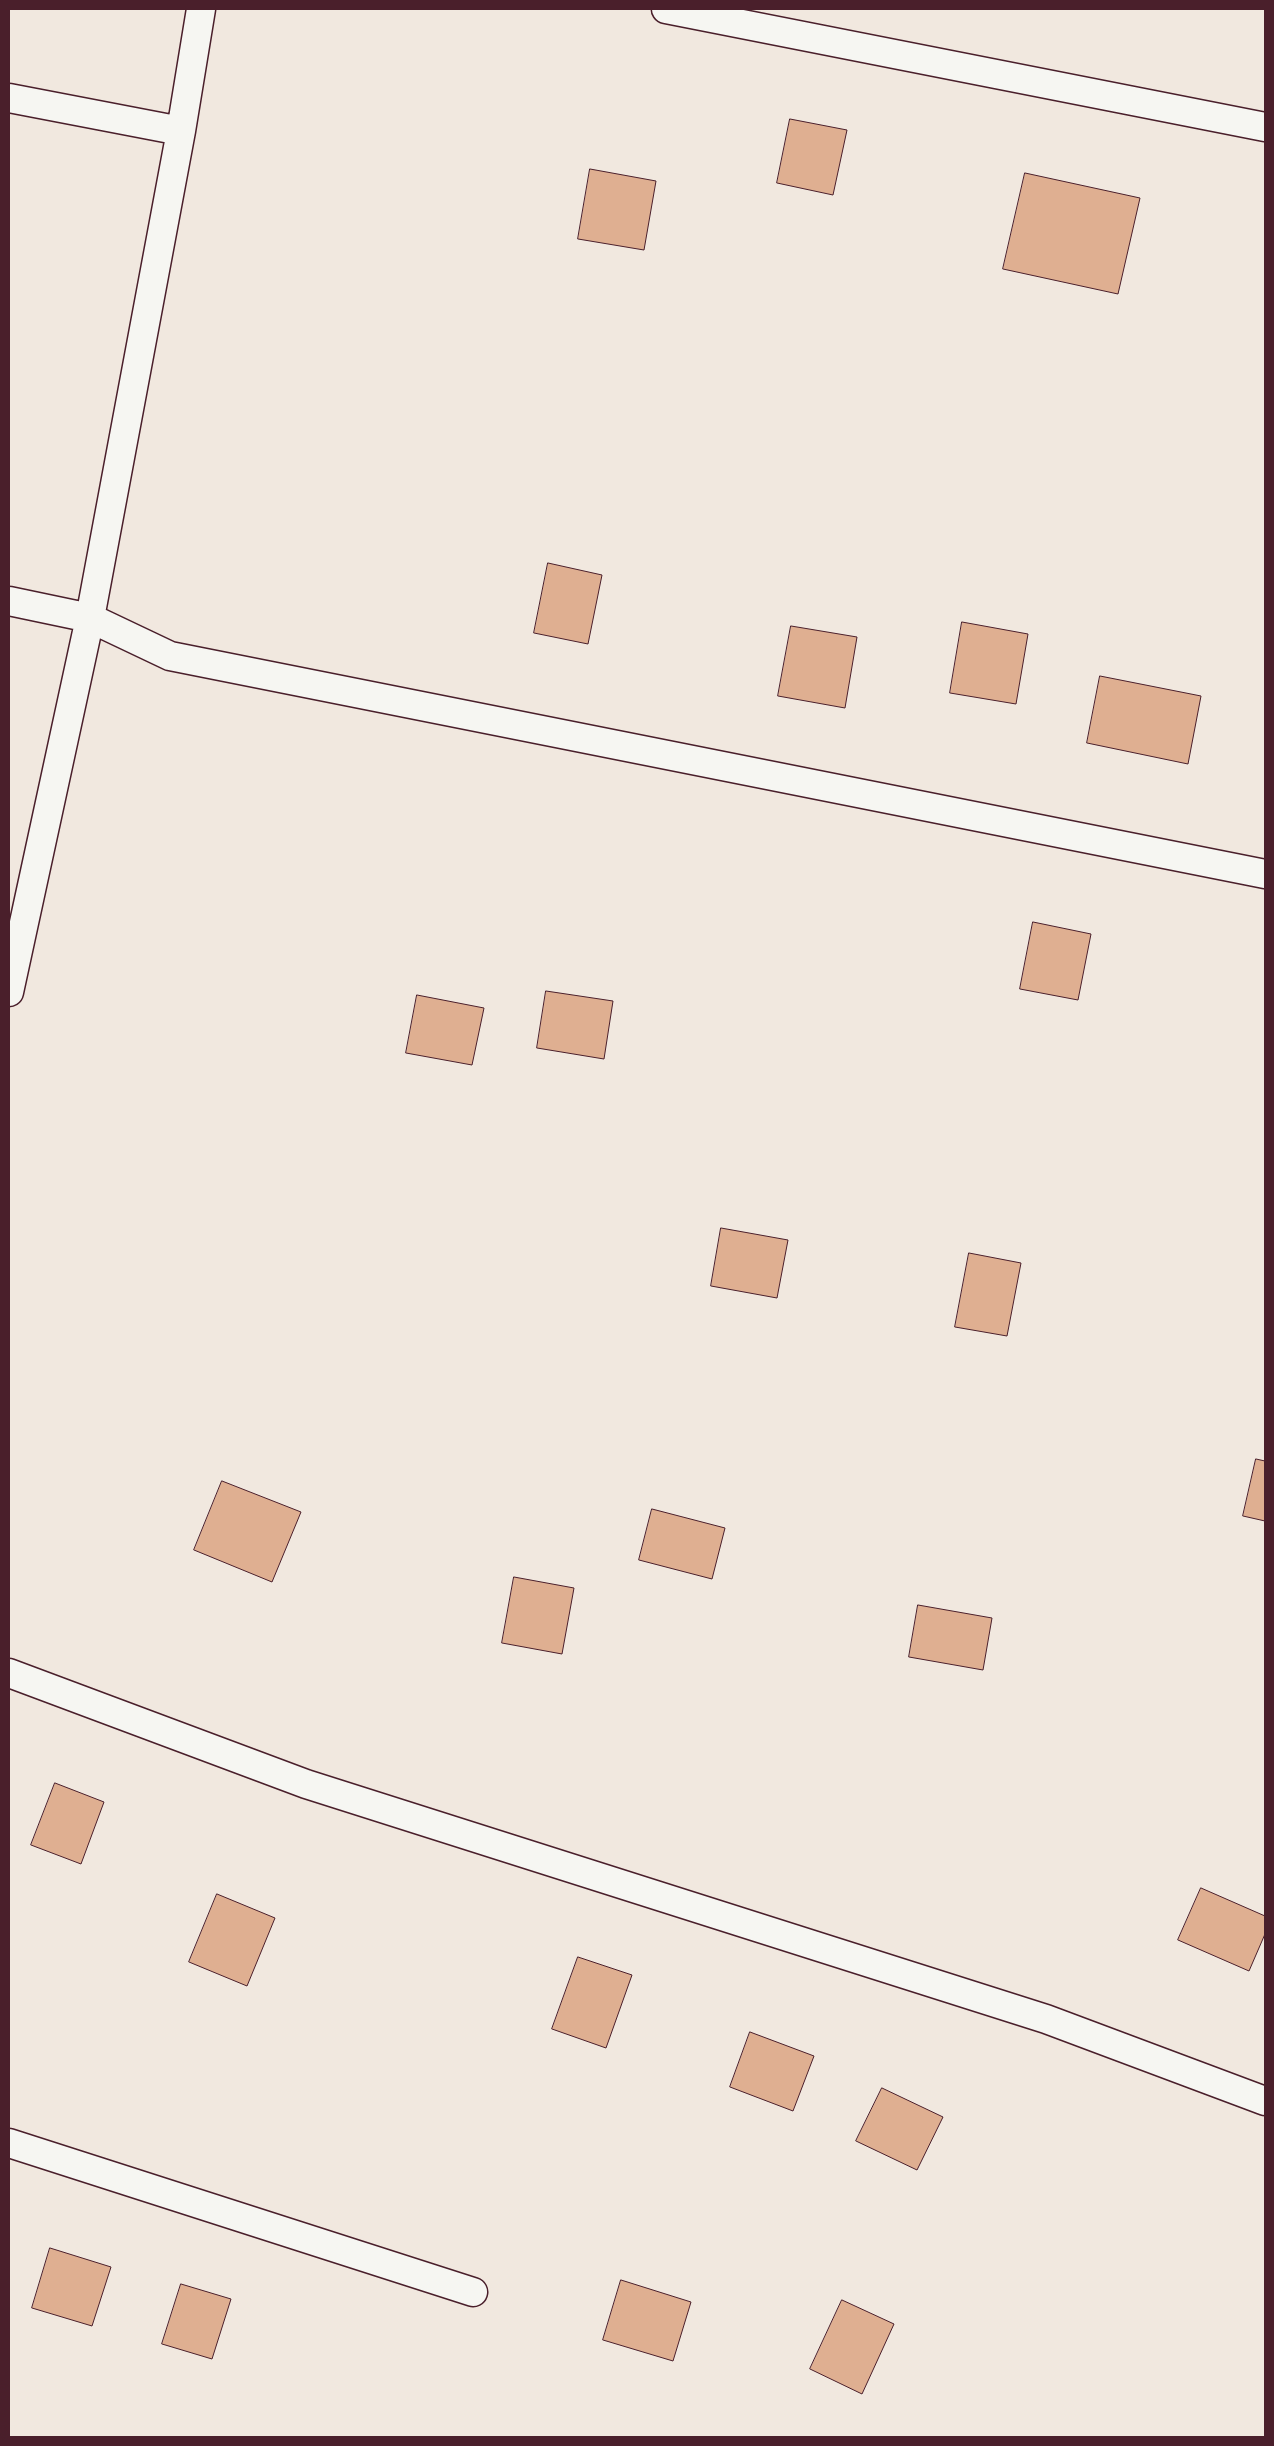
<!DOCTYPE html>
<style>
body{margin:0}
#map{position:relative;width:1274px;height:2446px;overflow:hidden;background:#f1e8df;font-family:"Balsamiq Sans",sans-serif}
canvas{display:block}
.frame{position:absolute;inset:0;border:10px solid #4a1f2b;pointer-events:none}
</style>
<div id="map">
<canvas width="1274" height="2446"></canvas>
<div class="frame"></div>
</div>
<script>
const g = document.querySelector('canvas').getContext('2d');
g.lineJoin = 'round';
function fill(path, color) { g.fillStyle = color; g.fill(path, 'evenodd'); }
function trace(path, color, width, dash) { g.strokeStyle = color; g.lineWidth = width; g.lineCap = dash ? 'butt' : 'round'; g.setLineDash(dash || []); g.stroke(path); }
const building = new Path2D(`
 M790 119 847 130 833 195 777 183Z
 M590 169 656 181 644 250 578 239Z
 M1025 173 1140 198 1118 294 1003 269Z
 M548 563 602 575 588 644 534 633Z
 M962 622 1028 634 1016 704 950 693Z
 M791 626 857 637 845 708 778 696Z
 M1100 676 1201 696 1188 764 1087 743Z
 M1033 922 1091 934 1078 1000 1020 989Z
 M546 991 613 1001 604 1059 537 1048Z
 M417 995 484 1008 472 1065 406 1053Z
 M721 1228 788 1240 777 1298 711 1286Z
 M969 1253 1021 1263 1007 1336 955 1327Z
 M1256 1459 1265 1461V1521L1243 1516Z
 M222 1481 301 1512 272 1582 194 1550Z
 M652 1509 725 1528 712 1579 639 1560Z
 M514 1577 574 1588 562 1654 502 1643Z
 M918 1605 992 1618 983 1670 909 1657Z
 M55 1783 104 1802 81 1864 31 1845Z
 M1201 1888 1265 1916V1934L1249 1971 1178 1940Z
 M217 1894 275 1918 247 1986 189 1962Z
 M578 1957 632 1975 606 2048 552 2029Z
 M750 2032 814 2056 793 2111 730 2087Z
 M882 2088 943 2117 917 2170 856 2141Z
 M50 2248 111 2267 92 2326 32 2308Z
 M621 2280 691 2302 673 2361 603 2340Z
 M181 2284 231 2299 212 2359 162 2344Z
 M842 2300 894 2324 862 2394 810 2369Z`);
fill(building, '#dfaf91');
trace(building, '#4a1f2b', 1);
const minor = new Path2D(`
 M666 9 1265 127
 M9 98 181 131
 M9 601 90 618 170 656 1265 874
 M9 992 90 618 181 131 201 9
 M9 1673 306 1784 1046 2019 1265 2101
 M9 2143 473 2292`);
trace(minor, '#4a1f2b', 31);
trace(minor, '#f6f6f2', 28);
</script>
